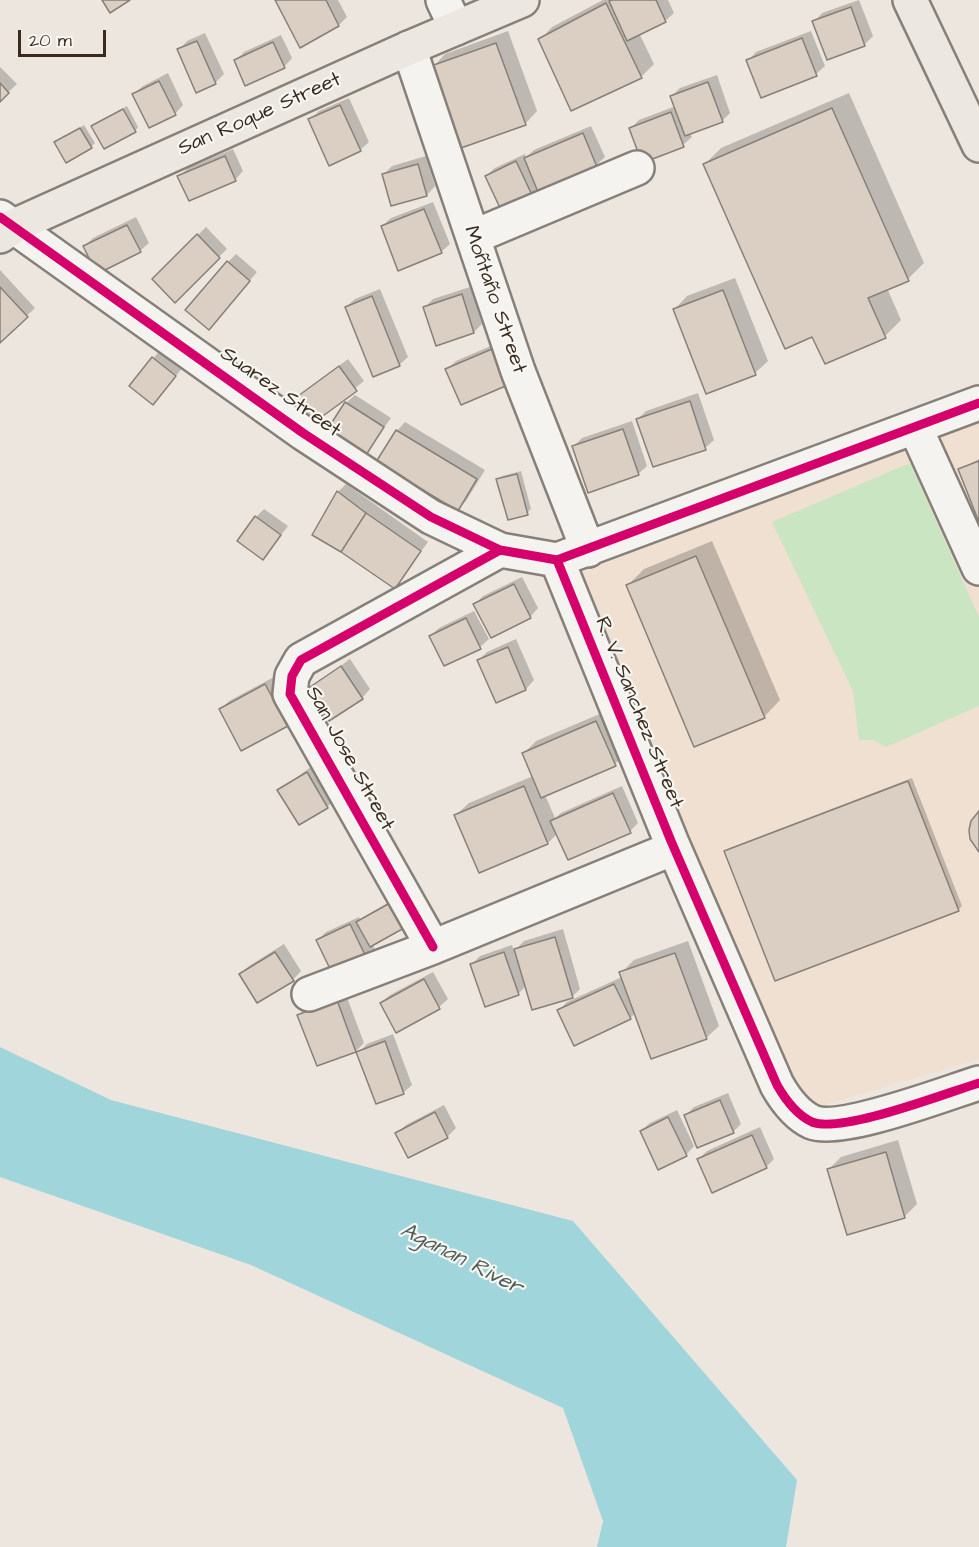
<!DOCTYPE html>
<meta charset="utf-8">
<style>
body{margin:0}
#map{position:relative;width:979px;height:1547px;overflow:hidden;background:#ede6de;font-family:"Architects Daughter",sans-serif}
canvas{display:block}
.scale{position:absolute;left:18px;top:30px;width:88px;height:27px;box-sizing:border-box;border:3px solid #3b2a1e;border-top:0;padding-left:8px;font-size:18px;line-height:21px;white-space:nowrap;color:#3b2a1e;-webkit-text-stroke:4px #f6f6f2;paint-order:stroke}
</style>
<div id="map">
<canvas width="979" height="1547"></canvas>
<div class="scale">20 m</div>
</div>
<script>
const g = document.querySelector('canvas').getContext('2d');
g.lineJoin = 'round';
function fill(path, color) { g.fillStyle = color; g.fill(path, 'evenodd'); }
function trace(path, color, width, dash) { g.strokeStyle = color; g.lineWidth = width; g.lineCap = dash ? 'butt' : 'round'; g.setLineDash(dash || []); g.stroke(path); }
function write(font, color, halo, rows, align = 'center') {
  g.font = font + ' "Architects Daughter",sans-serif'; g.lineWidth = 4.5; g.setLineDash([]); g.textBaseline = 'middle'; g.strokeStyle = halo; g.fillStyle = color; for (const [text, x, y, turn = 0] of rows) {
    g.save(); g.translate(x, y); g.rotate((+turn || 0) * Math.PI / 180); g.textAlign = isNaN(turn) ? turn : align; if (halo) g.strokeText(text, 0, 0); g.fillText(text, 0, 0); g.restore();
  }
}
fill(new Path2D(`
 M979 414V1059L818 1107 791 1085 581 568Z`), '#efe0d1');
fill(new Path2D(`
 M910 463 979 617V706L886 747 874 740H859L853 691 772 522Z`), '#c9e5c1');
fill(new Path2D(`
 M0 1047 111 1100 573 1221 797 1480 786 1547H597L603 1521 563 1408 251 1265 0 1177Z`), '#a0d5dc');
fill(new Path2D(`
 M276 0H338L347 17 339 25Z
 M603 0H668L674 13 665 21 639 33 654 64 641 77 540 40 552 27Z
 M859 0 873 36 864 45 814 22 822 13Z
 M508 31 537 111 525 124 433 67 445 54Z
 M811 31 825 66 816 74 748 61 756 52Z
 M205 33 224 74 215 83 197 91 179 50 187 41Z
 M281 35 292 58 284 67 235 61 244 52Z
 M0 67 17 84 0 100Z
 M168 73 183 105 175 114 134 94 143 86Z
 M717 75 730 113 722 121 690 133 692 137 683 145 631 128 639 120 676 106 672 96 680 88Z
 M849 93 924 263 908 279 887 288 901 320 885 336 813 335 705 164 721 148Z
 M349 98 369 142 360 150 310 120 319 111Z
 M127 106 138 127 135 131 93 126Z
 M84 125 95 143 91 147 56 143Z
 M591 126 605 157 596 165 539 190 538 188 531 194 502 208 486 176 495 168 525 154 526 157 534 150Z
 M233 149 243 171 235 180 179 177 188 168Z
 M426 156 435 186 427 195 384 174 392 166Z
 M433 202 450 244 441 252 382 226 391 218Z
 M136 217 149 243 140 251 85 246 93 238Z
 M206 227 227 249 175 300 154 279Z
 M236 254 257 272 217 320 228 262Z
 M0 270 35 308 0 341Z
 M735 278 768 361 755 373 675 309 687 296Z
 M470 287 482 324 474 332 425 307 433 299Z
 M380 289 408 357 399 365 346 307 355 299Z
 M500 342 515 376 447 369 456 361Z
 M161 349 183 367 161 395 131 386Z
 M348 359 364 381 312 422 296 399Z
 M698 393 714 440 705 448 654 466 638 419 646 411Z
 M355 395 391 418 366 453 346 403Z
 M632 421 647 466 638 474 574 446 582 438Z
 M405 422 485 470 466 501 458 509 397 431Z
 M979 459V518L960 469Z
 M521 471 531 509 527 513 498 480 502 476Z
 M346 484 428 542 395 587 314 535 338 492Z
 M264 509 288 526 263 558 256 517Z
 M712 541 780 700 764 717 628 585 644 569Z
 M522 577 538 608 530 617 475 604 483 596Z
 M474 611 489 639 480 647 445 664 430 636 439 628Z
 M516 639 534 680 526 689 497 701 479 660 487 652Z
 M350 659 370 689 362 698 309 689Z
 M274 677 295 716 287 724 242 749 221 709 229 701Z
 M609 710 627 752 615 764 545 795 555 818 561 813 622 786 638 823 630 831 558 833 548 843 480 871 456 815 469 803 533 776 524 753 536 741Z
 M315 764 336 798 328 806 299 823 279 790Z
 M912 778 962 906 958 910 726 852 730 848Z
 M408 891 372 944 375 949 366 957 318 940 326 932 359 917 360 919Z
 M563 929 580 989 572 997 526 986 518 994 472 964 480 956 512 945 514 951 524 941Z
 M688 941 719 1026 706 1038 636 1013 630 1018 559 1010 567 1002 622 977 621 973 634 960Z
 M284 944 301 971 293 980 240 974 249 966Z
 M433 972 448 999 439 1007 397 1031 381 1003 390 995Z
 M345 992 364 1043 356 1051 299 1016 307 1007Z
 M393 1034 412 1085 403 1093 358 1053 367 1044Z
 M728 1093 741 1124 733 1132 685 1116 694 1107Z
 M444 1105 456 1128 447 1137 397 1133 406 1125Z
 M677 1110 694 1146 686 1155 641 1131 650 1123Z
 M760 1127 774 1159 766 1167 699 1159 707 1151Z
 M898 1140 917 1204 904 1217 829 1169 841 1157Z`), '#0003');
const building = new Path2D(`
 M102 0H130L110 13Z
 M275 0H326L339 26 300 48Z
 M612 0H656L666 22 627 41 609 1Z
 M606 3 642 78 571 111 538 39Z
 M851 7 865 46 827 60 812 21Z
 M802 38 817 76 761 98 746 60Z
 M197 41 216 84 196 93 177 49Z
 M273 42 285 68 245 86 234 60Z
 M496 43 526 125 461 148 431 66Z
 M159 81 176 115 149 128 132 94Z
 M708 82 723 122 685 136 670 96Z
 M0 83 9 93 0 102Z
 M340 105 361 151 329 166 308 119Z
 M832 108 909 281 868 298 886 338 825 364 812 337 785 349 703 164Z
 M123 109 136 132 104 149 91 126Z
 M671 112 684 147 642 163 629 128Z
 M80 128 92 148 66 163 54 142Z
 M583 133 597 167 538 192 524 158Z
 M225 156 236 181 189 201 177 176Z
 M516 161 532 195 501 210 485 176Z
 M418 164 427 196 391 206 382 174Z
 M424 209 442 253 398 271 381 226Z
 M127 225 141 252 97 274 83 246Z
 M197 234 220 258 175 303 152 279Z
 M227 261 250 281 209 330 185 310Z
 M0 287 28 317 0 343Z
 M723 290 756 375 706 394 673 309Z
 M462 294 474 333 436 346 423 307Z
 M372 296 400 366 373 377 345 307Z
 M492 349 508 385 461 405 445 369Z
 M152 357 176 376 153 405 129 386Z
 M339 366 357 391 312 424 294 399Z
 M690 401 706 450 653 467 636 419Z
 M345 402 384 427 366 455 327 430Z
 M623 429 639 475 588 493 572 446Z
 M396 430 477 479 458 511 376 462Z
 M979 461V522L958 469Z
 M517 474 528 515 508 520 496 479Z
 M337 491 366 513 341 552 312 535Z
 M366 513 421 551 395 589 341 552Z
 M255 516 281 535 263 560 237 541Z
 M696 556 765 718 694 747 626 585Z
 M514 584 531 618 491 638 473 604Z
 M466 618 481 649 444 666 429 636Z
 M508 647 526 690 496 703 477 660Z
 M341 666 363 699 329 721 307 689Z
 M265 684 288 726 241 751 219 709Z
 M596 721 616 766 541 798 522 753Z
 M307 772 328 808 299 825 277 790Z
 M908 781 959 911 775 981 724 851Z
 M524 786 548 844 479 873 454 815Z
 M613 793 631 833 568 860 550 821Z
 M979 811V852L970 839 969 830 971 821Z
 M399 898 413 923 370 947 356 922Z
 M350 924 367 959 333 975 316 940Z
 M555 937 573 998 532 1010 514 949Z
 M275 952 294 981 257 1003 239 974Z
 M504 952 519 995 485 1007 470 964Z
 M675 953 707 1039 651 1059 619 972Z
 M424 979 440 1009 396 1033 380 1003Z
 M614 984 631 1019 574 1046 557 1010Z
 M337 1000 356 1052 317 1066 297 1015Z
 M385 1041 404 1094 376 1104 356 1052Z
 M720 1100 734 1133 697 1148 684 1115Z
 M435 1112 448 1138 408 1158 395 1133Z
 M668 1117 687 1156 658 1170 640 1131Z
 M752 1135 767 1168 712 1193 697 1159Z
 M886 1152 905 1218 847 1235 827 1169Z`);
fill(building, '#dbcfc4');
trace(building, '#868079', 1.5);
const minor = new Path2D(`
 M443 0 456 28
 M409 48 518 371 588 550
 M0 217 303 433 431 517 500 550 557 560 979 403
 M473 237 637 168
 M915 427 979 568
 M557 560 671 841 777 1085C785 1099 797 1115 812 1122 841 1134 946 1093 979 1083
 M433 947 290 694 292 676 301 660 500 550
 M309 994 433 947 674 848`);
const major = new Path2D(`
 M910 0 979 145
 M0 236 14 226 409 48 522 0`);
trace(minor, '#868079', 38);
trace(major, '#868079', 38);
trace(minor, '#f4f3f0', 33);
trace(major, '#ece8e1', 33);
trace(new Path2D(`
 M0 217 303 433 431 517 500 550 557 560 979 403
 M557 560 671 841 777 1085C785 1099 797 1115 812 1122 841 1134 946 1093 979 1083
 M433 947 290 694 292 676 301 660 500 550`), '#d6006c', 9);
write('21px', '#3b2a1e', '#f6f6f2', [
 ["San Roque Street",260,115,-24],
 ["Moñtaño Street",494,300,71],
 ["Suarez Street",280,393,35],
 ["R. V. Sanchez Street",638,713,68],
 ["San Jose Street",349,759,61]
]);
write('italic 22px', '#4f5b57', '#f6f6f2', [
 ["Aganan River",461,1260,27]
]);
</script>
